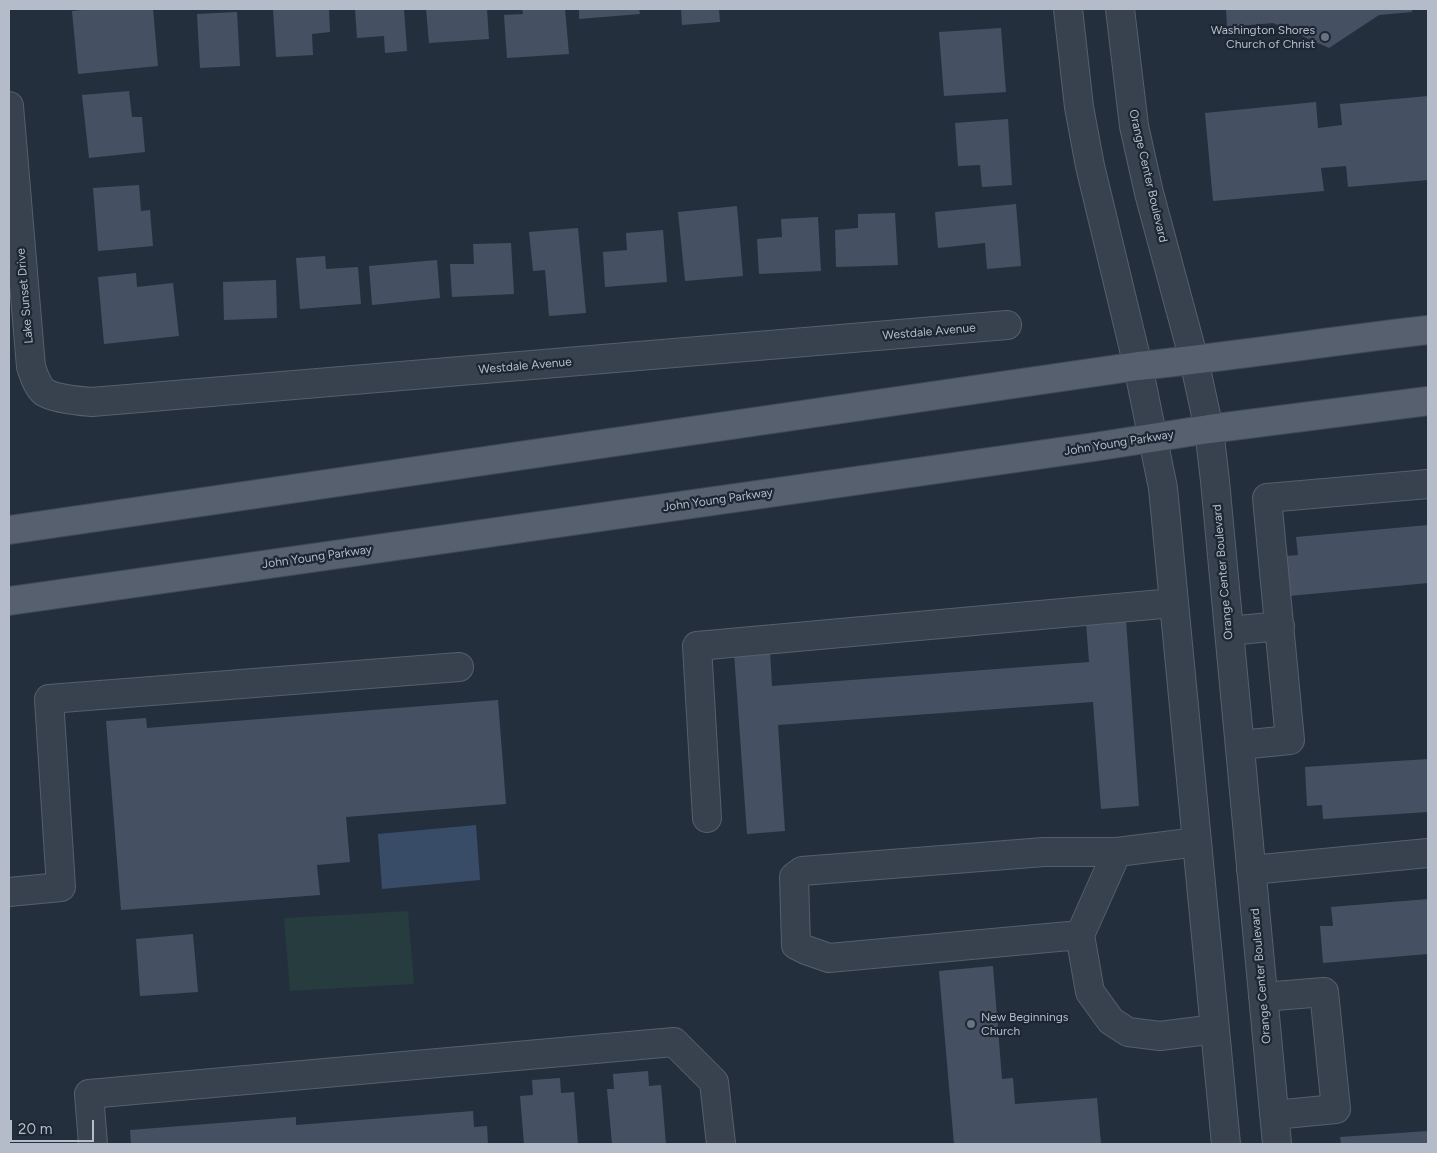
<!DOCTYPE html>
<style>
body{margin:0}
#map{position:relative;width:1437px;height:1153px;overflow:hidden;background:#242f3e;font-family:Figtree,sans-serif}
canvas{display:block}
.frame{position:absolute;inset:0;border:10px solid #b4bcc9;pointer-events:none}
.scale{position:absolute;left:10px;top:1120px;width:84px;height:22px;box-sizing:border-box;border:2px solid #b4bcc9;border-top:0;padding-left:6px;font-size:15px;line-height:18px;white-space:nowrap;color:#b4bcc9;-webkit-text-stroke:4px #1d2633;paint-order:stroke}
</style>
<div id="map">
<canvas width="1437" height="1153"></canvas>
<div class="frame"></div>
<div class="scale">20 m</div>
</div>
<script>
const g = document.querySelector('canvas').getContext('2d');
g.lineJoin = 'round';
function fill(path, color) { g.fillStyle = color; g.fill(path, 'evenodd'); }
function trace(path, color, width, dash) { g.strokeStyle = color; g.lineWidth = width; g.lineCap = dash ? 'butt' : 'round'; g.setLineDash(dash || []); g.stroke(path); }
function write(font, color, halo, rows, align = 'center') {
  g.font = font + ' Figtree,sans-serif'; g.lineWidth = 4.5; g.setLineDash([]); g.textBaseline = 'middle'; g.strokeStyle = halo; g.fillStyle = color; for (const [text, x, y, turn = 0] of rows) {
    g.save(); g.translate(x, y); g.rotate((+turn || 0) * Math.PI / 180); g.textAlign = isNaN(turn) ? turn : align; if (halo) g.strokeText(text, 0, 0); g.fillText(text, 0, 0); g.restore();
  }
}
fill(new Path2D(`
 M408 911 414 984 290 991 284 918Z`), '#263c3f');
fill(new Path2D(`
 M476 825 480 880 382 889 378 834Z`), '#394c67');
fill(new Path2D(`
 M93 9H153L158 66 78 74 72 11Z
 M273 9H329L330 32 312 34 313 55 276 57Z
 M355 9H404L407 51 385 53 384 36 357 38Z
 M426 9H487L489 39 429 43Z
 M522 9H565L569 54 507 58 504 15 523 14Z
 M579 9H639L640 14 579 19Z
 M681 9H719L720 22 682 25Z
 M1226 9H1412V12L1379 15 1329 48 1273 23 1227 27Z
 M237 12 240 66 200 68 197 14Z
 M1001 28 1006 92 944 96 939 32Z
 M129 91 132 117H142L145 152 89 158 82 95Z
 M1428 96V180L1348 187 1346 166 1321 168 1324 191 1213 201 1205 113 1316 102 1318 128 1342 125 1340 104Z
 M1008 119 1012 185 982 187 980 165 958 166 955 123Z
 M139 185 141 211 150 210 153 246 98 251 93 188Z
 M1016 204 1021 266 987 269 985 243 938 248 935 212Z
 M737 206 743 276 685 281 678 212Z
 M895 213 898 265 836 267 835 230 858 228V214Z
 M818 217 821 271 759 274 757 239 782 237 781 219Z
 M578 228 586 313 549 316 545 270 533 271 529 232Z
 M663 230 667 282 605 287 603 252 627 250 626 233Z
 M511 243 514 294 452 297 450 264H474L473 244Z
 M325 256 326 269 358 267 361 304 300 309 296 258Z
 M437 260 440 298 372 305 369 266Z
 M136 273 137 287 173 283 179 336 104 344 98 277Z
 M276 280 277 318 224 320 223 282Z
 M1428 525V583L1289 596 1285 556 1298 555 1296 537Z
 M1126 619 1139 806 1101 809 1093 702 778 725 785 831 747 834 734 653 770 650 772 686 1089 662 1086 622Z
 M498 700 506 804 346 817 350 862 317 865 320 895 121 910 106 721 146 718 147 728Z
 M1428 759V812L1323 819 1322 805 1307 806 1305 767Z
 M1428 899V954L1323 963 1320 926H1333L1331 907Z
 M193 934 198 992 140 996 136 939Z
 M993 966 1002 1079 1013 1078 1015 1104 1097 1098 1101 1144H954L939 971Z
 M648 1071 649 1086 661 1085 666 1144H612L607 1089H614L613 1074Z
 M560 1078 561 1093 574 1092 578 1144H524L520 1096 533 1095 532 1080Z
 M473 1111 474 1127 487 1126 488 1144H131L130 1130 296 1117V1125Z
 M1428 1131V1144H1341L1340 1137Z`), '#455162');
const minor = new Path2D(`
 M1068 9 1079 107 1090 166 1138 366 1163 488 1226 1144
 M1120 9 1134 126 1149 193 1194 360 1209 429 1215 481 1277 1144
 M9 106 31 367C34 375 37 386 44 392 55 399 79 401 92 402L1007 325
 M1229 631 1280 626
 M1240 745 1290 740 1267 498 1428 484
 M707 818 697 646 1173 603
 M1197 842 1117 852H1044L802 871 794 877 796 945 806 950 829 958 1080 935 1090 992 1111 1021 1128 1032 1160 1036 1215 1029
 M1251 870 1428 853
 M9 892 61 887 49 699 459 667
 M1080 935 1117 852
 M1263 997 1324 992 1336 1109 1274 1115
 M93 1144 89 1094 674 1042 714 1082 721 1144`);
const major = new Path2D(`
 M9 530 1138 366C1235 356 1331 341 1428 330
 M9 601 1094 447 1209 429 1428 401`);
trace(minor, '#565f6c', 30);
trace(major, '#414a57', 30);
trace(minor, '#38414e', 28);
trace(major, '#56606e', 28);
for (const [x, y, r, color] of [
 [1325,37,5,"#6b7280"],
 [971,1024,5,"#6b7280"]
]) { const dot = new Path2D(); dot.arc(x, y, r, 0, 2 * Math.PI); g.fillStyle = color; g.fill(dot); trace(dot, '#1d2633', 2); }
write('12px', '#b4bcc9', '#1d2633', [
 ["Washington Shores",1315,30],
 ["Church of Christ",1315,44],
 ["New Beginnings",981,1017,"left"],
 ["Church",981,1031,"left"]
], 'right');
write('12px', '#b4bcc9', '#1d2633', [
 ["Orange Center Boulevard",1148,176,77],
 ["Lake Sunset Drive",25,296,-95],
 ["Westdale Avenue",929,332,-5],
 ["Westdale Avenue",525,366,-5],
 ["John Young Parkway",1119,443,-9],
 ["John Young Parkway",718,500,-8],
 ["John Young Parkway",317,557,-8],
 ["Orange Center Boulevard",1223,572,-95],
 ["Orange Center Boulevard",1261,976,-95]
]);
</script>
